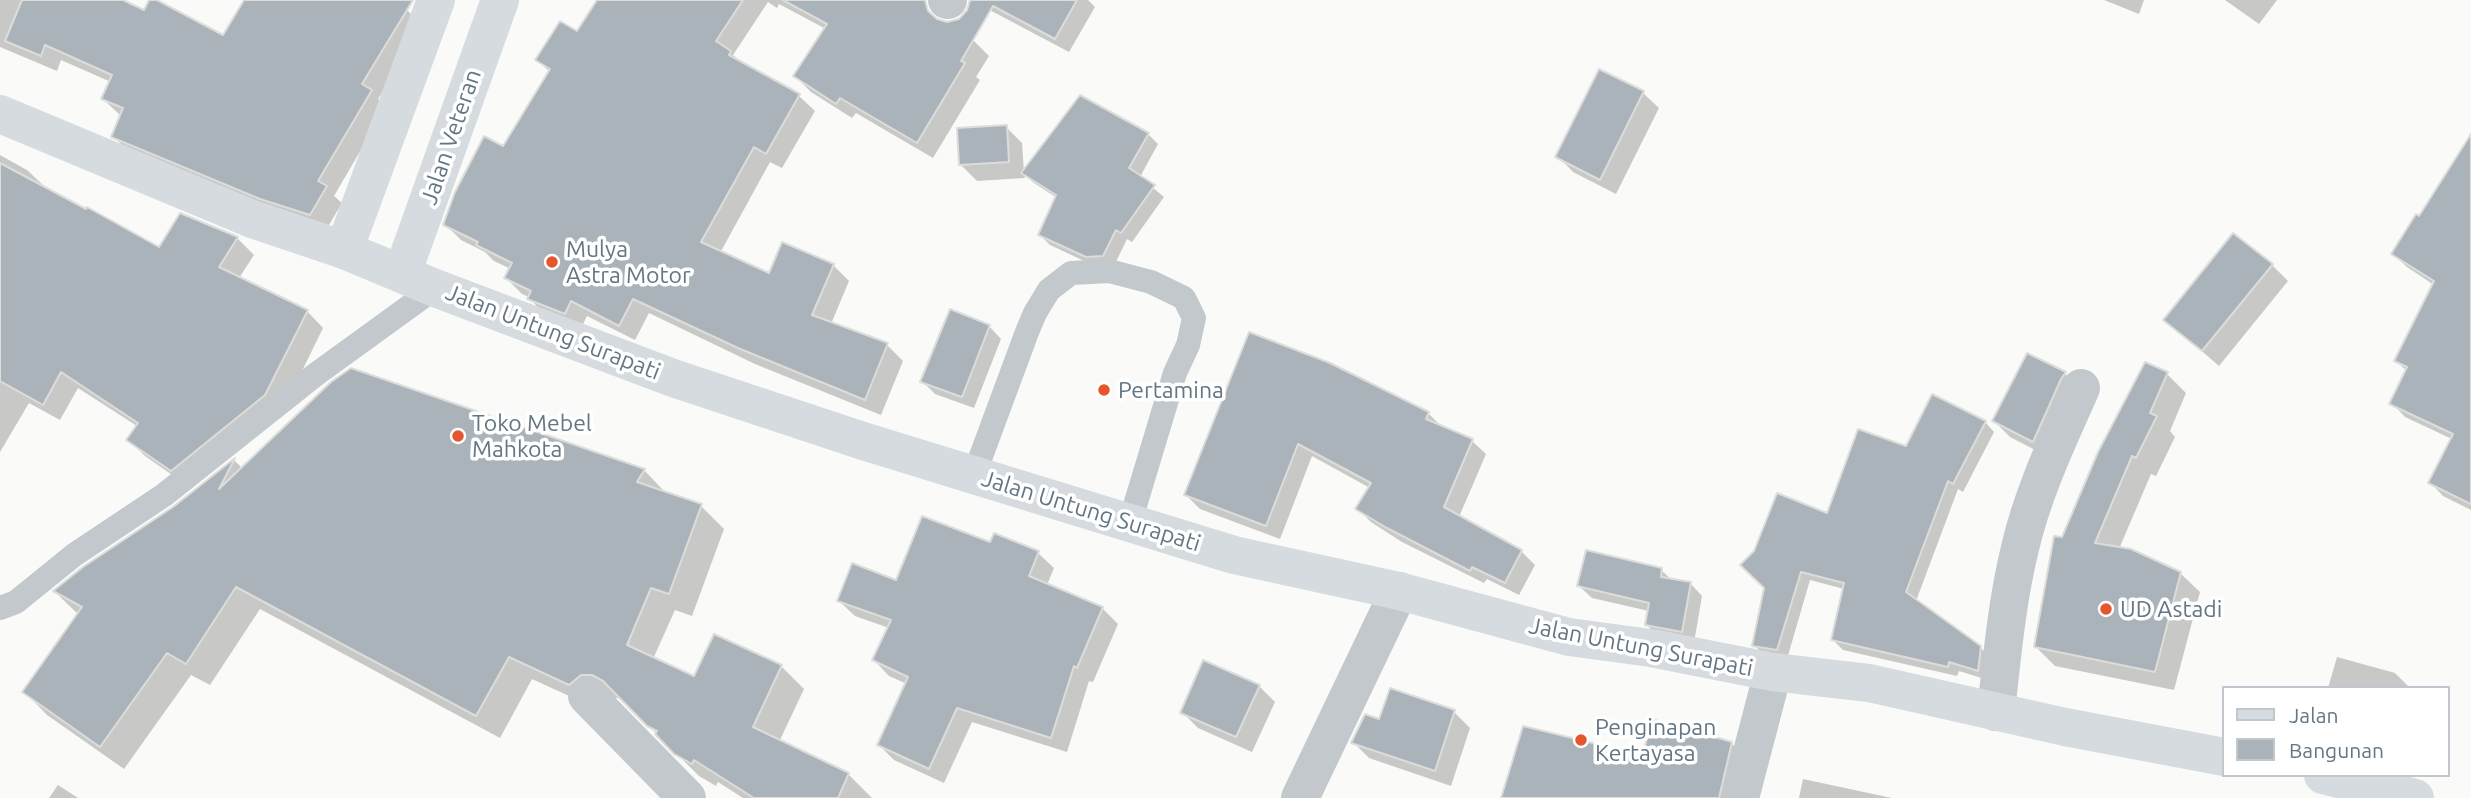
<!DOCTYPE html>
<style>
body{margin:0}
#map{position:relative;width:2471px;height:798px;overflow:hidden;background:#fafaf8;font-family:Ubuntu,sans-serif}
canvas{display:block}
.legend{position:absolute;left:2222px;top:686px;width:228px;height:91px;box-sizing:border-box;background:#fff;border:2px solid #c1c8cd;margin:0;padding:9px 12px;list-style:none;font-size:21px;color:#657683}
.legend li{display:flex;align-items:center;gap:14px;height:35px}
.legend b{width:35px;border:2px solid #c1c8cd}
</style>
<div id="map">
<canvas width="2471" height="798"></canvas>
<ul class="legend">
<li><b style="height:9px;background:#d6dbdf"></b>Jalan</li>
<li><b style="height:19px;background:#aab3b9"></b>Bangunan</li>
</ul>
</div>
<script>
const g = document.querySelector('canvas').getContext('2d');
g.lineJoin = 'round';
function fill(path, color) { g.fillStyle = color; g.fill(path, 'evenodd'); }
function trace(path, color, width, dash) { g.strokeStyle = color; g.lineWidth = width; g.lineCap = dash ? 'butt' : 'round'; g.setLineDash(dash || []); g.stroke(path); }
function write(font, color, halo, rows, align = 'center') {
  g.font = font + ' Ubuntu,sans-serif'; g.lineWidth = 7; g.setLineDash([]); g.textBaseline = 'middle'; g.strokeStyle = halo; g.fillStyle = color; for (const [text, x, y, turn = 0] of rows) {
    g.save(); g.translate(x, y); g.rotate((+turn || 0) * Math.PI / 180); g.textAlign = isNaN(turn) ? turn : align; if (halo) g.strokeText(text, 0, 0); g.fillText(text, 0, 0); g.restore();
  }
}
fill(new Path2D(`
 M0 0H119L144 12 151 0H153L223 37 246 0H390L407 10 423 26 378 99 386 107 334 196 342 203 326 230 129 152 113 136 121 116 103 99 111 82 61 60 57 71 0 47Z
 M599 0H905L935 20 973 40 989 56 976 77 980 80 933 158 856 113 852 118 811 92 795 76 826 29 779 4 777 8 768 2 733 55 741 63 799 96 815 111 782 168 770 162 720 253 770 276 833 265 849 281 831 324 887 345 903 361 881 415 755 364 649 313 635 340 587 316 581 328 544 315 529 297 522 294 506 278 511 269 494 261 485 252 461 240 445 224 504 148 550 72 537 60 577 33Z
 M978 0H1088L1095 7 1069 52 984 7Z
 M2104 0H2144L2139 14Z
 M2225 0H2277L2259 24Z
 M1600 71 1643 93 1659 108 1616 194 1573 172 1558 156Z
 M1006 127 1022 143 1024 172 1148 134 1158 144 1140 177 1164 197 1132 242 1127 239 1114 266 1097 267 1050 245 1040 235 1057 198 1034 183 1024 174 1025 178 977 181 961 165Z
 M2471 151V510L2443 496 2430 482 2452 439 2405 417 2392 403 2407 371 2396 361 2434 285 2407 267 2393 254Z
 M0 155 27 170 44 186 160 249 181 215 237 238 254 255 239 278 307 311 323 328 282 412 188 486 145 456 128 439 137 426 78 388 60 420 29 403 0 452Z
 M2234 235 2272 265 2288 281 2219 366 2166 320Z
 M989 326 1001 339 974 408 935 394 922 381Z
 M1250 334 1428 413 1442 427 1472 441 1486 454 1459 517 1521 551 1535 565 1519 595 1487 579 1484 583 1402 542 1371 522 1357 508 1370 488 1312 456 1280 539 1200 509 1186 495Z
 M2028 355 2065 374 2081 389 2049 457 2010 437 1994 421Z
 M2167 374 2186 393 2170 431 2175 437 2156 476 2151 474 2119 549 2180 573 2200 592 2174 690 2055 666 2036 647 2063 539Z
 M1985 422 1994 432 1963 492 1958 489 1916 601 1980 647 1990 657 1988 680 1959 671 1957 676 1843 650 1833 640 1844 589 1810 580 1787 659 1764 655 1754 645 1828 515 1907 448Z
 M234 460 243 469 644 470 667 494 701 506 724 529 692 616 675 610 653 659 695 678 781 666 804 689 779 742 848 774 872 798H743L718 782 716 786 699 776 626 703 618 698H605L593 707 532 679 500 738 260 609 210 685 191 675 124 769 47 715 24 691 79 615 55 592 174 508Z
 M991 545 1038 553 1054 568 1047 585 1102 608 1118 624 1093 682 1089 681 1067 752 972 722 944 783 894 760 879 745 907 684 889 676 874 660 889 628 855 616 839 601 897 582Z
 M1661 570 1672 580 1690 583 1702 596 1694 643 1659 637 1647 625 1649 611 1592 598 1579 586Z
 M2337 657 2395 673 2410 688H2328Z
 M1259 686 1275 702 1252 752 1198 728 1182 712Z
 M1454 712 1470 728 1451 786 1369 758 1353 742 1380 721Z
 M1731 743 1756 768 1748 798H1503L1643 757Z
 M1803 779 1892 798H1799Z
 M58 785 78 798H49Z`), '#0003');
const building = new Path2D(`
 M22 0H123L144 10 149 0H157L223 35 244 0H413L362 84 372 90 318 181 327 186 310 215 260 199 111 137 123 108 101 99 112 75 45 45 41 56 5 41Z
 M597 0H743L716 41 731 51 729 55 800 94 766 154 754 147 701 242 769 273 782 242 834 264 812 315 888 343 865 400 738 348 633 299 619 326 571 301 565 314 527 299 531 291 504 278 512 263 476 245 478 242 443 225 455 192 484 136 503 146 550 69 535 60 560 21 577 31Z
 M783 0H925L928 11 937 19 947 22 959 19 967 10 970 0H1077L1055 39 993 6 961 61 965 63 917 143 840 98 836 104 793 76 827 24Z
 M1599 69 1644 91 1600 180 1555 157Z
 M1080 95 1149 133 1129 168 1155 185 1121 233 1116 230 1103 256 1086 257 1038 235 1056 195 1021 173Z
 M1007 125 1009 162 959 165 957 128Z
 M2471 134V504L2428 483 2453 434 2389 404 2407 367 2394 361 2434 281 2391 254 2416 214 2419 216Z
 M0 163 86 209 87 207 159 247 180 213 238 237 219 267 308 310 265 395 171 471 126 440 138 423 61 372 43 405 0 381Z
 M2233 233 2273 264 2202 351 2163 320Z
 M950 309 990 325 962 397 920 382Z
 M1249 332 1330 363 1429 412 1426 419 1473 439 1444 507 1522 550 1505 583 1472 567 1470 571 1387 528 1355 509 1371 483 1298 444 1266 526 1184 495Z
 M2027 353 2066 372 2061 379 2033 442 1992 421Z
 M2145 362 2168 372 2150 413 2157 416 2136 458 2132 456 2095 543 2131 549 2181 572 2155 672 2034 647 2054 536 2062 537 2098 452Z
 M351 368 645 469 637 482 702 504 669 594 651 588 627 645 694 676 714 634 782 665 753 727 849 773 838 798H754L694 760 692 764 674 754 655 734 657 731 647 726 603 681 592 675H581L569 685 509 657 476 716 236 587 186 664 167 653 100 747 22 692 82 607 53 591 83 567 173 507 235 458 219 489 331 382Z
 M1932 394 1986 421 1953 484 1948 481 1906 592 1981 646 1978 671 1949 662 1948 667 1831 640 1844 583 1801 572 1777 650 1752 646 1764 588 1740 565 1754 551 1777 493 1827 513 1858 429 1906 446Z
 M922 516 990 542 994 533 1039 551 1029 576 1103 607 1077 668 1074 666 1051 738 957 708 929 769 877 745 908 677 872 660 891 620 837 601 852 563 896 580Z
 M1586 550 1662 568 1661 577 1691 582 1682 632 1645 625 1649 603 1577 586Z
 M1203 660 1260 685 1236 737 1180 713Z
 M1390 688 1455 710 1435 771 1351 743 1365 714 1379 719Z
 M1653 719 1732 742 1719 798H1501L1523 726 1642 755Z`);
fill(building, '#aab3b9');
trace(building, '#dcdcda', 2);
trace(new Path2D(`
 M974 475 1027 332 1035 313 1049 290 1071 273 1109 271 1151 282 1184 298 1194 318 1188 345 1175 373 1130 522
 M0 608 16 602 74 555 164 495 315 375 435 288`), '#c3c8cc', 24);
trace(new Path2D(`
 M947 0H948
 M587 696 687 798
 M1996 712C2002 657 2007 601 2020 548 2033 492 2058 440 2081 388
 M1300 798 1399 591
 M1740 798 1773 672`), '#c3c8cc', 38);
trace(new Path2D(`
 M344 250 436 0
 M402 274 500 0`), '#d6dbdf', 38);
trace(new Path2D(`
 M0 114 252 219 344 250 435 288 673 378 863 441 1234 555 1399 591 1569 637 1651 648 1773 672 1869 683 2065 727 2224 757
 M2323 775 2415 798`), '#d6dbdf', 38);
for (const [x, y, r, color] of [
 [552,262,7,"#e4572e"],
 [1104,390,7,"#e4572e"],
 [458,436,7,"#e4572e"],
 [2106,609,7,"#e4572e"],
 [1581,740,7,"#e4572e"]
]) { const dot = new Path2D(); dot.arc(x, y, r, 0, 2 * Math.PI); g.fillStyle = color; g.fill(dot); trace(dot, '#fff', 2.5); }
write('23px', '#657683', '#fff', [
 ["Jalan Veteran",451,137,-71],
 ["Jalan Untung Surapati",553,332,21],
 ["Jalan Untung Surapati",1091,511,17],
 ["Jalan Untung Surapati",1641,647,11]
]);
write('23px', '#657683', '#fff', [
 ["Mulya",566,249],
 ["Astra Motor",566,275],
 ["Pertamina",1118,390],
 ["Toko Mebel",472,423],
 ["Mahkota",472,449],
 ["UD Astadi",2120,609],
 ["Penginapan",1595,727],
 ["Kertayasa",1595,753]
], 'left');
</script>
